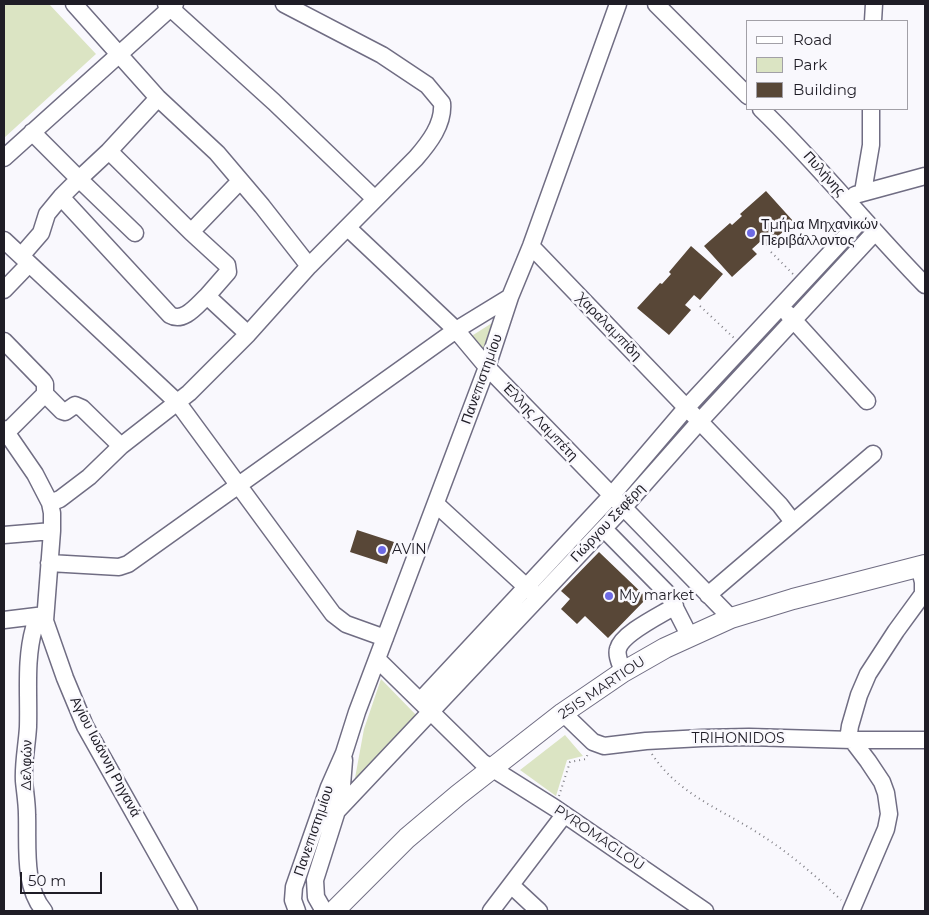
<!DOCTYPE html>
<meta charset="utf-8">
<style>
body{margin:0}
#map{position:relative;width:929px;height:915px;overflow:hidden;background:#f9f8fd;font-family:Montserrat,sans-serif}
canvas{display:block}
.frame{position:absolute;inset:0;border:5px solid #1f1d26;pointer-events:none}
.legend{position:absolute;left:746px;top:20px;width:162px;height:90px;box-sizing:border-box;background:#f9f8fd;border:1px solid #a2a0a7;margin:0;padding:6px 9px;list-style:none;font-size:15px;color:#1f1d26}
.legend li{display:flex;align-items:center;gap:10px;height:25px}
.legend b{width:25px;border:1px solid #a2a0a7}
.scale{position:absolute;left:20px;top:872px;width:82px;height:22px;box-sizing:border-box;border:2px solid #1f1d26;border-top:0;padding-left:6px;font-size:15px;line-height:18px;white-space:nowrap;color:#1f1d26;-webkit-text-stroke:4px #f9f8fd;paint-order:stroke}
</style>
<div id="map">
<canvas width="929" height="915"></canvas>
<div class="frame"></div>
<ul class="legend">
<li><b style="height:6px;background:#fff"></b>Road</li>
<li><b style="height:14px;background:#dbe4c3"></b>Park</li>
<li><b style="height:14px;background:#584737"></b>Building</li>
</ul>
<div class="scale">50 m</div>
</div>
<script>
const g = document.querySelector('canvas').getContext('2d');
g.lineJoin = 'round';
function fill(path, color) { g.fillStyle = color; g.fill(path, 'evenodd'); }
function trace(path, color, width, dash) { g.strokeStyle = color; g.lineWidth = width; g.lineCap = dash ? 'butt' : 'round'; g.setLineDash(dash || []); g.stroke(path); }
function write(font, color, halo, rows, align = 'center') {
  g.font = font + ' Montserrat,sans-serif'; g.lineWidth = 5; g.setLineDash([]); g.textBaseline = 'middle'; g.strokeStyle = halo; g.fillStyle = color; for (const [text, x, y, turn = 0] of rows) {
    g.save(); g.translate(x, y); g.rotate((+turn || 0) * Math.PI / 180); g.textAlign = isNaN(turn) ? turn : align; if (halo) g.strokeText(text, 0, 0); g.fillText(text, 0, 0); g.restore();
  }
}
fill(new Path2D(`
 M4 4H49L96 54 4 138Z
 M492 323 483 350 470 337Z
 M381 679 418 717 353 789 364 729Z
 M565 735 583 756 567 760 556 796 520 770Z`), '#dbe4c3');
fill(new Path2D(`
 M766 191 794 222 767 246 762 240 752 249 757 254 732 277 704 246 730 223 732 225 742 216 740 214Z
 M691 246 723 274 700 300 694 295 685 305 691 310 669 335 637 308 660 283 662 284 671 274 669 272Z
 M357 530 394 542 387 564 350 552Z
 M599 552 647 598 608 638 585 616 577 624 561 609 570 599 561 591Z`), '#584737');
const minor = new Path2D(`
 M74 4 158 98 217 153 262 206 309 266
 M166 4 274 102 375 199
 M656 4 748 96
 M873 21 874 4
 M158 98 109 151 191 232 227 265 228 272 207 296
 M761 109C819 165 869 228 925 285
 M32 132 79 179 61 197 170 315C184 323 197 305 207 296L248 334
 M109 151 79 179 135 233
 M4 158 175 4
 M863 192 871 145V109
 M855 195 925 176
 M348 228 456 330 487 367 731 618
 M191 232 240 181
 M4 240 178 403 333 614 346 624 385 638
 M531 246 780 505 793 522
 M21 256 41 233 47 214 61 197
 M4 290 29 264
 M788 314 867 401
 M4 341 43 381 45 384V394L62 411 65 412 75 405 82 408 121 446
 M4 429 35 474 50 503 52 513V531L45 621 65 678 85 726 189 911
 M7 432 45 394
 M50 503 60 499 89 477 121 446 189 393 248 334 309 266 416 158C429 143 444 124 442 103L427 85 382 55 284 4
 M436 504 533 593
 M604 529 668 594 690 637
 M4 535 52 531
 M49 563 119 567 128 564 456 330 510 297
 M708 595 873 454
 M4 620 45 615
 M377 659 482 762 555 808 705 911
 M623 672C621 665 616 656 618 649 622 633 661 615 675 606
 M420 701 611 496 687 407 863 218
 M563 713 593 742 604 746 646 741 702 738 749 737 852 740H925
 M337 811 623 508 700 421 875 232
 M511 885 539 911
 M44 911C23 886 28 846 27 815 27 803 25 792 24 781 23 763 27 745 28 727 29 693 25 660 34 628L45 621
 M297 911 293 900 294 887 329 787 344 753 357 712 487 367 510 297 531 246 618 4
 M324 911 316 897 315 880 341 798 344 760
 M491 911 564 815
 M851 911 886 829 889 814 886 793 882 782 868 761 852 740 849 733 850 726 859 695 868 674 896 631 923 594V582L919 566`);
const major = new Path2D(`
 M334 911 407 838 458 795 563 713 623 672 665 648 731 618 793 599 925 565`);
trace(minor, '#706d83', 19);
trace(major, '#706d83', 22);
trace(new Path2D(`
 M771 252 793 274
 M700 306 734 338
 M652 754C678 794 719 808 758 833 788 852 815 875 841 900
 M559 796 570 762 586 759 588 753`), '#818087', 2, [1, 4]);
trace(minor, '#fff', 16);
trace(major, '#fff', 20);
for (const [x, y, r, color] of [
 [751,233,5,"#6d6ae4"],
 [382,550,5,"#6d6ae4"],
 [609,596,5,"#6d6ae4"]
]) { const dot = new Path2D(); dot.arc(x, y, r, 0, 2 * Math.PI); g.fillStyle = color; g.fill(dot); trace(dot, '#f9f8fd', 2); }
write('14px', '#1f1d26', '#f9f8fd', [
 ["Πυλήνης",824,174,48],
 ["Χαραλαμπίδη",609,327,46],
 ["Πανεπιστημίου",482,379,-70],
 ["Έλλης Λαμπέτη",540,422,46],
 ["Γιώργου Σεφέρη",608,523,-47],
 ["25IS MARTIOU",602,688,-34],
 ["TRIHONIDOS",738,739],
 ["Αγίου Ιωάννη Ρηγανά",105,757,62],
 ["Δελφών",27,765,-89],
 ["Πανεπιστημίου",314,831,-71],
 ["PYROMAGLOU",599,838,34]
]);
write('14px', '#1f1d26', '#f9f8fd', [
 ["Τμήμα Μηχανικών",761,225],
 ["Περιβάλλοντος",761,241],
 ["AVIN",392,550],
 ["My market",619,596]
], 'left');
</script>
